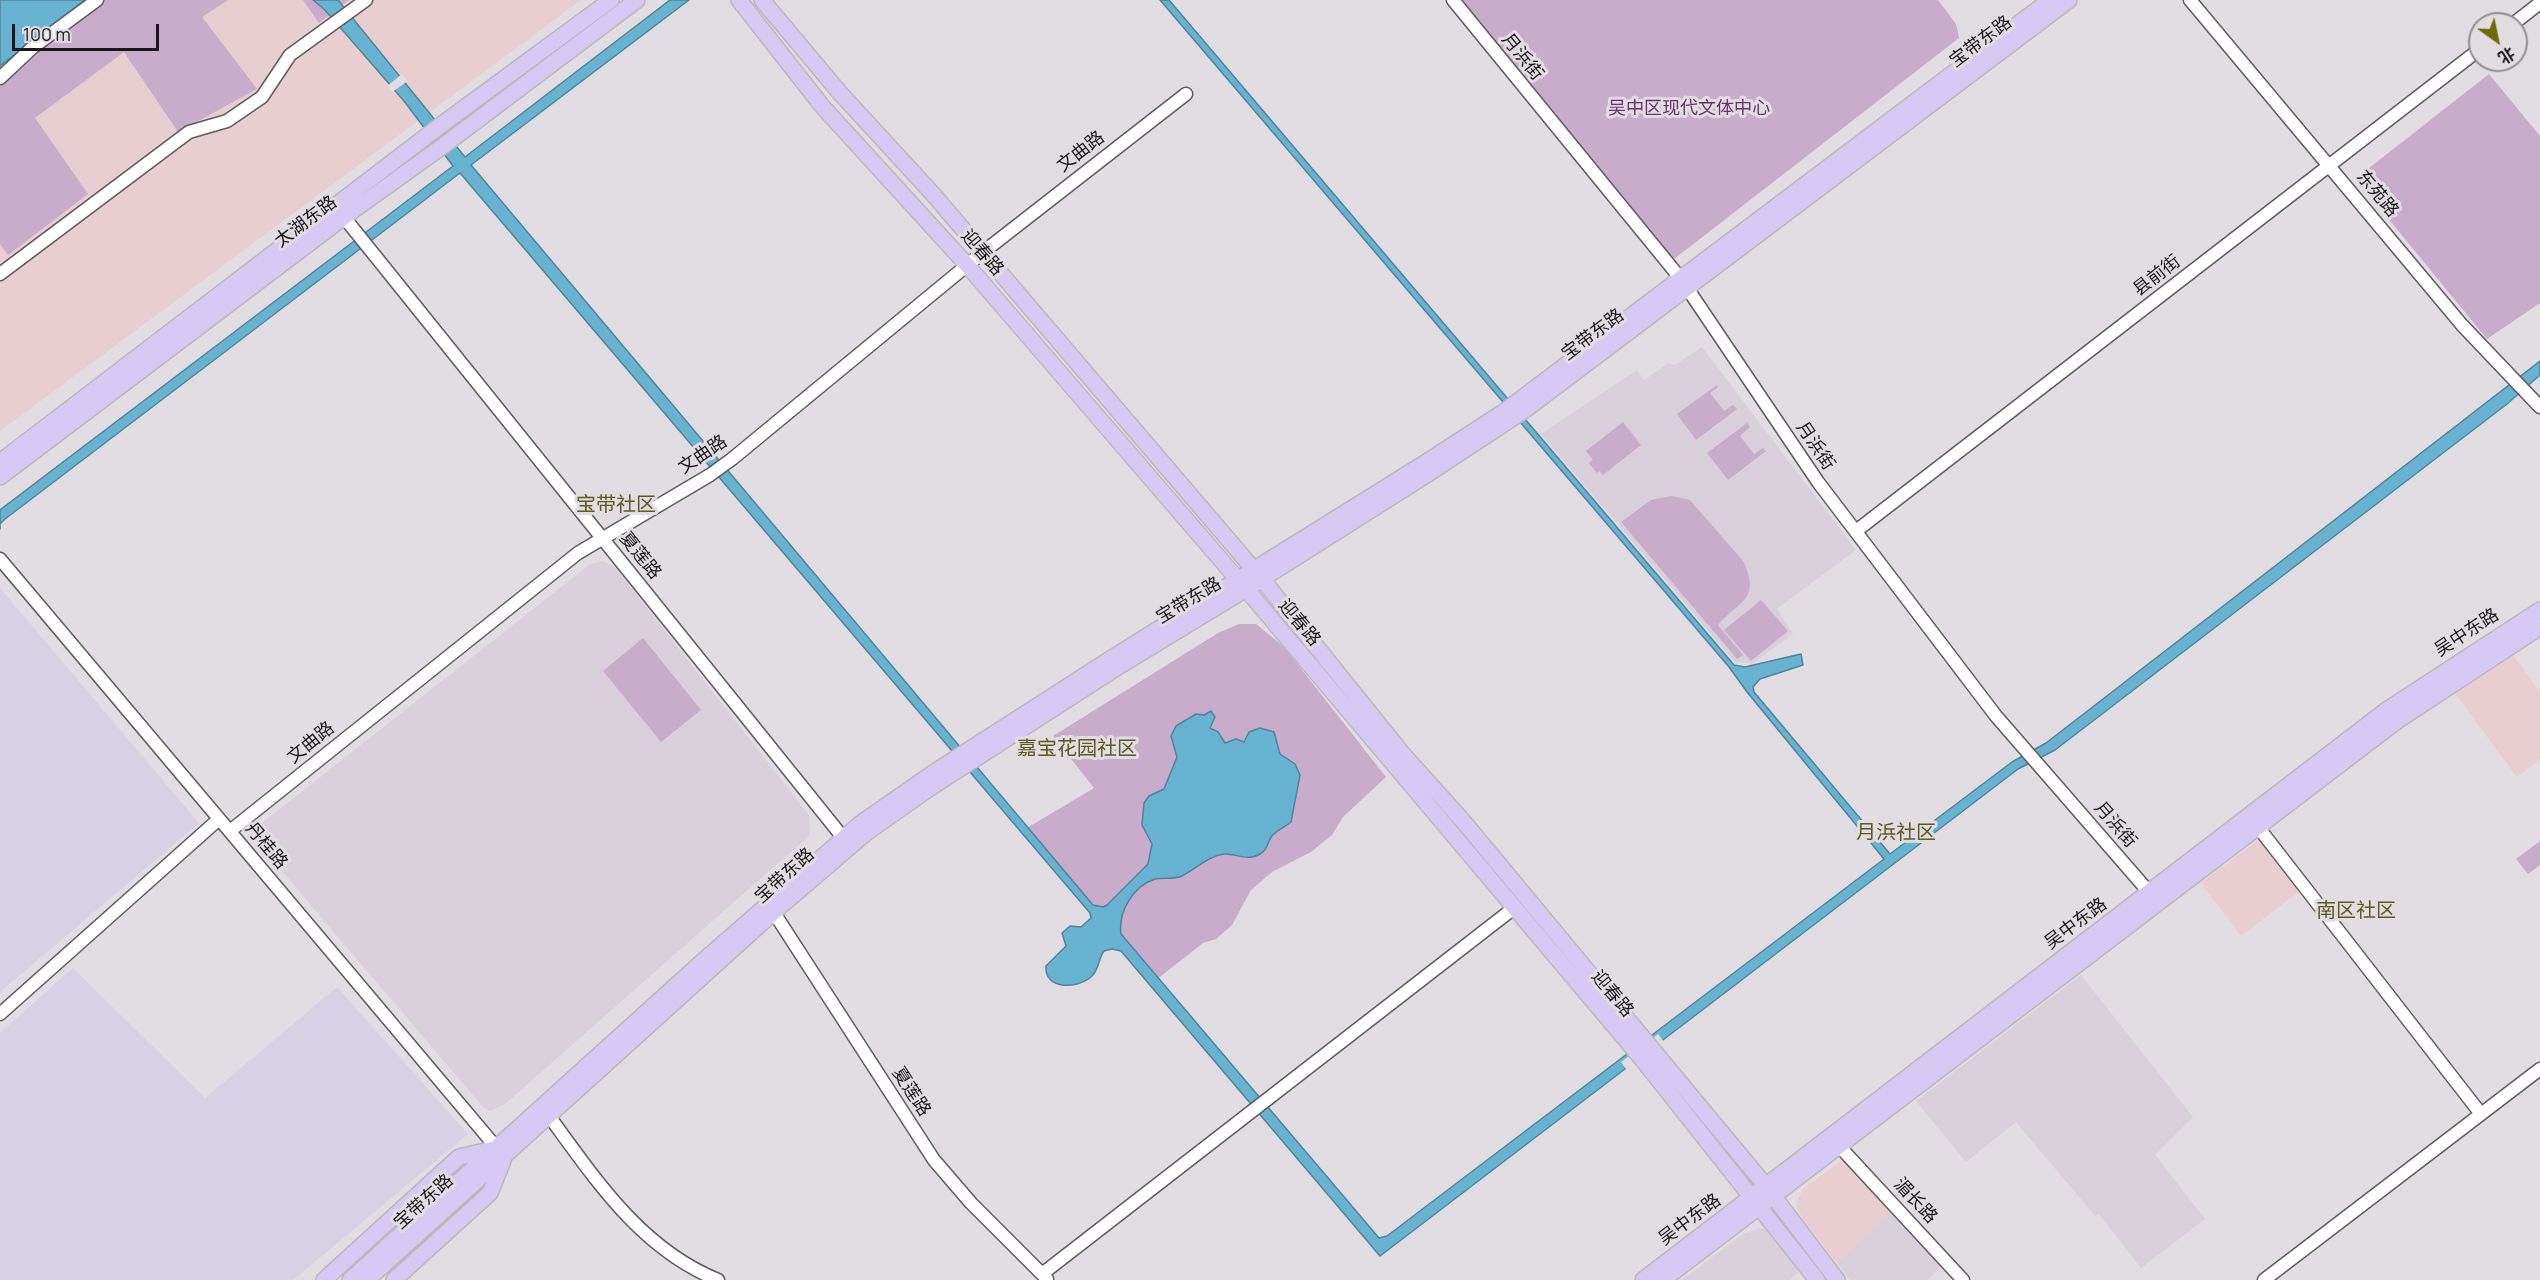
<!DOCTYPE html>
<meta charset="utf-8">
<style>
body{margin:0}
#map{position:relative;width:2540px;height:1280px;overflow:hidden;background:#e2dde2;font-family:Manrope,"Noto Sans SC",sans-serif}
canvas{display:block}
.north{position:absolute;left:2468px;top:12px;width:60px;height:60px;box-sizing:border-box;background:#e2dde2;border:2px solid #928e92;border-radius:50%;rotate:147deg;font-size:16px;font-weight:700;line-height:24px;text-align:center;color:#191719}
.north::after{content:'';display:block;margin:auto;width:21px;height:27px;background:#6d6b08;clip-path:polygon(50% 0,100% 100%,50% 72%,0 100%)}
.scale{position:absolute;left:12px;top:24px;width:147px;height:27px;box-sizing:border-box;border:3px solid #191719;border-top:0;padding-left:8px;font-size:18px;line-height:21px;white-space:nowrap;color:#191719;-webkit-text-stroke:4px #e2dde2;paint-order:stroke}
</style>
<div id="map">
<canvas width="2540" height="1280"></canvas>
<div class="north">北</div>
<div class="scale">100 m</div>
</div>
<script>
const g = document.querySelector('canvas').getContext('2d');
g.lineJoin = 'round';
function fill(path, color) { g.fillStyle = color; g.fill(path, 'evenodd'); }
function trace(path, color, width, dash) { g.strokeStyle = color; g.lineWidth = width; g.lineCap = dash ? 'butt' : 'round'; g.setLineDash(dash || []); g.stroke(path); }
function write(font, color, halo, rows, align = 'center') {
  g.font = font + ' Manrope,"Noto Sans SC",sans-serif'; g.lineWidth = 6; g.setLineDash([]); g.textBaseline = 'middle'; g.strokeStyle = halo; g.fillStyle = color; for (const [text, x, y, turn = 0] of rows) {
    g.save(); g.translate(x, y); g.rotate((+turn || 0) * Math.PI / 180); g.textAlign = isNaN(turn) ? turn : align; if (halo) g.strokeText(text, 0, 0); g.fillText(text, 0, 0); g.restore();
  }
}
fill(new Path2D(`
 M116 0H581L0 431V89Z
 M2513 655 2540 692V759L2517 777 2454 692Z
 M2261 838 2302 889 2241 936 2201 883Z
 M1844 1159 1892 1211 1837 1263 1802 1218 1796 1204 1803 1189Z`), '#e8ced0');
fill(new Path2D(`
 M0 588 199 823 0 992Z
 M73 968 205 1098 337 987 468 1134 293 1280H0V1033Z`), '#d8d1e6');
fill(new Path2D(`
 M1702 347 1856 550 1777 609 1793 634 1752 664 1735 662 1541 434 1637 370 1644 380 1667 364 1675 365Z
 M602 561 615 567 809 815 810 835 505 1104 490 1111 483 1107 258 843 257 830 262 823 589 565Z
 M2081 975 2193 1117 2155 1155 2205 1219 2141 1268 2099 1214 2095 1216 2016 1122 1966 1162 1916 1101Z
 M1892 1211 1941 1267 1927 1280H1850L1837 1263Z
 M1760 1228 1769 1231 1801 1269 1790 1280H1682L1743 1234Z`), '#dad0db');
fill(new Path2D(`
 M0 0H228L202 17 257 89 178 132 124 52 35 118 88 194 8 255 0 244Z
 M303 0H349L319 23Z
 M1460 0H1938L1956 24 1959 38 1674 259 1668 256Z
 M2489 74 2540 136V303L2487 339 2359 183V176Z
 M1717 385 1718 387 1710 393 1724 411 1733 405 1737 409 1696 440 1677 414Z
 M1623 422 1641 445 1603 475 1599 471 1597 473 1589 463 1593 460 1586 451Z
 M1747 423 1750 427 1740 436 1754 454 1763 448 1766 451 1728 480 1707 453Z
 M1671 496 1690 500 1743 561C1762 600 1738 601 1718 625L1743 655 1737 659 1621 522 1651 500Z
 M1761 600 1788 631 1751 661 1724 630Z
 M1239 624H1256L1284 647 1386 777 1343 817 1332 835 1311 852 1272 872 1251 890 1232 925 1216 939 1203 943 1156 980 1027 828 1094 788 1053 736 1218 633Z
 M643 638 701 710 661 742 603 671Z
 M2540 841V865L2528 874 2516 859Z`), '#c9abcc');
const water = new Path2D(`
 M0 0H85L0 66Z
 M313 0H338L465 157 670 0H689L471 165 1093 905 1103 907 1107 905 1148 864 1152 844 1142 825 1144 803 1149 796 1164 789 1177 757 1171 736 1176 726 1196 714 1204 715 1211 711 1215 717 1210 728 1218 732 1225 743 1236 739 1244 742 1249 732 1260 728 1274 732 1280 754 1295 764 1300 775 1291 822C1285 827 1277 830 1272 836 1267 842 1268 850 1260 854 1247 862 1236 853 1224 854 1208 856 1196 869 1182 876 1174 880 1164 877 1155 879 1133 886 1118 912 1121 934L1379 1238 1387 1236 1884 859 1747 692 1729 667 1160 0H1169L1734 665 1745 667 1801 654 1803 665 1760 679 1753 687 1754 692 1890 854 2012 762 2046 743 2540 361V375L2507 404 2055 750 2018 769 1380 1256 1121 951 1112 949 1104 951C1098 959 1099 971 1091 977 1077 989 1044 990 1046 966L1066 946 1062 933 1070 926 1081 927 1091 918 1090 913 460 173 5 519 0 524V529V510L453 166 404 101 325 10Z`);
fill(water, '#67b3d1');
trace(water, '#50849a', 1.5);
fill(new Path2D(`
 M402 74 408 81 392 92 387 86Z
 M1658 1034 1664 1042 1627 1070 1621 1062Z`), '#e2dde2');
const minor = new Path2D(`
 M1453 0 1681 279 1818 482 1996 716 2155 899
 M2190 0 2462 325 2540 407
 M2513 24 2540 3
 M0 78 32 48 97 0
 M339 211 849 845
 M0 274 189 132 227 121 262 97 290 55 366 0
 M1856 531 2480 49
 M0 559 501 1153
 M2258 827 2481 1114
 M230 831 578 553 710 475 732 459 982 253 1186 94
 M769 905 934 1160 971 1203 1047 1279
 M0 1014 219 819
 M549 1116C596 1180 641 1249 718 1280
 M1840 1147 1963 1280
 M1042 1274 1514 908
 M2264 1280 2540 1069`);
const major = new Path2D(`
 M739 0 822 106 967 265 1246 589 1642 1059 1817 1280
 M762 0 840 93 932 193 1262 579 1401 752 1463 821 1765 1185 1837 1280
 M0 462 441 125 611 0
 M0 477 344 217 439 149 637 0
 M324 1280 459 1157 494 1149
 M350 1280 703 961 860 824 936 771 1115 656 1425 463 1505 411 2050 0
 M367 1280 775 911 866 833 927 790 1121 665 1246 589 1431 472 1525 410 2069 0
 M394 1280 490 1193 503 1161
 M1643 1280 2388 709 2540 610
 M1663 1280 2397 721 2540 627`);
trace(minor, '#5e5a5e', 15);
trace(major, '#bab9ba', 18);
trace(minor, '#fff', 12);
trace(major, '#d6caf5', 15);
write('18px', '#191719', '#e2dde2', [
 ["宝带东路",1981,42,-37],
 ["月浜街",1522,57,51],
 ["文曲路",1081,152,-38],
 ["东苑路",2377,194,50],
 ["太湖东路",306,222,-37],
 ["迎春路",982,253,49],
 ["县前街",2157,276,-38],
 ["宝带东路",1593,335,-37],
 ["月浜街",1815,446,56],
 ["文曲路",703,455,-34],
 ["夏莲路",640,556,51],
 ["宝带东路",1189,601,-31],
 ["迎春路",1299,623,50],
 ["吴中东路",2467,633,-33],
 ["文曲路",311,743,-39],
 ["月浜街",2115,825,49],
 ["丹桂路",266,846,50],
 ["宝带东路",785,876,-42],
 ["吴中东路",2076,924,-37],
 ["迎春路",1612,994,50],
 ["夏莲路",911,1092,57],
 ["湄长路",1915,1201,47],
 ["宝带东路",424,1202,-42],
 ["吴中东路",1690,1220,-37]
]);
write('18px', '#69316f', '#e2dde2', [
 ["吴中区现代文体中心",1689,109]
]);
write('20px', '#5b5a1f', '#e2dde2', [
 ["宝带社区",616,505],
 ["嘉宝花园社区",1077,749],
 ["月浜社区",1896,833],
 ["南区社区",2356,911]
]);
</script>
